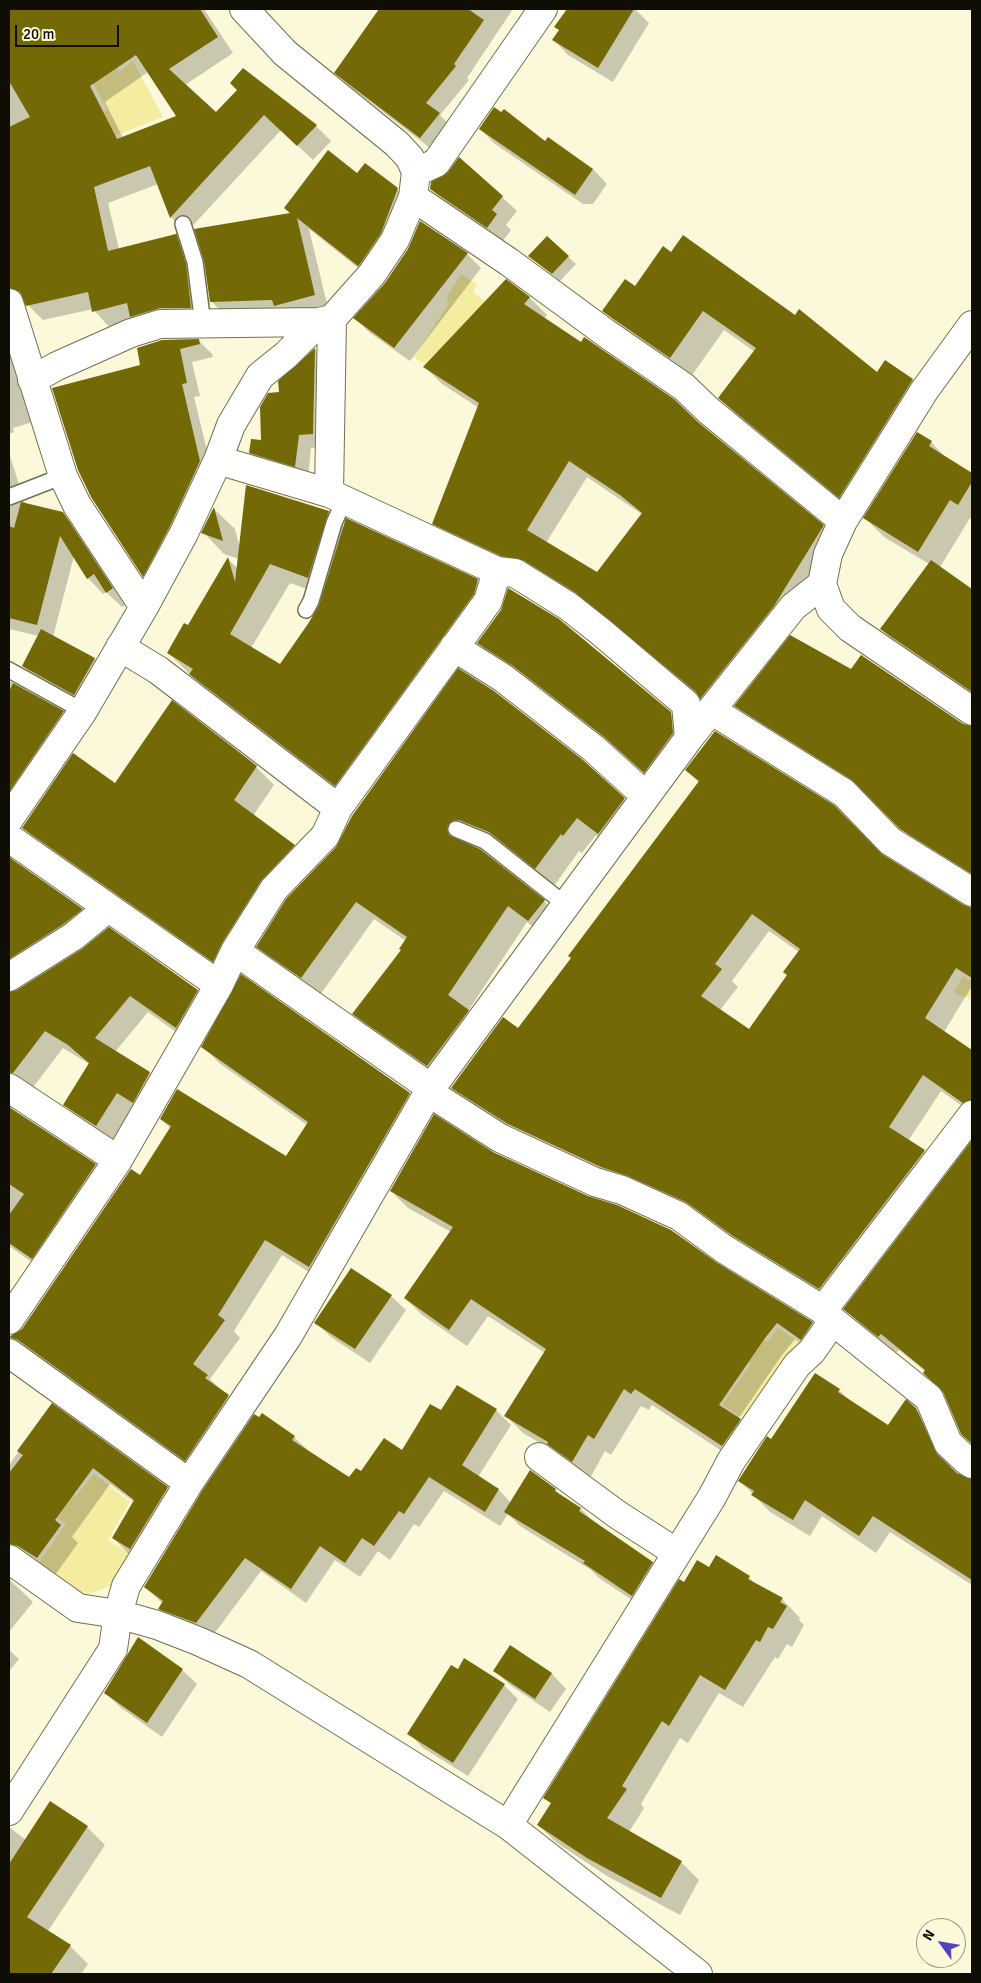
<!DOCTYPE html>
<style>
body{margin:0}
#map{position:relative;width:981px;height:1983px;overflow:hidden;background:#fcf9da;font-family:Signika,sans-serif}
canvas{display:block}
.frame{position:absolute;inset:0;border:10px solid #0f0e05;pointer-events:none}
.north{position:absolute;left:916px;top:1918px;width:50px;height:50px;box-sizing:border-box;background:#fcf9da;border:1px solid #9d9b85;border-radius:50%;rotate:302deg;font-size:14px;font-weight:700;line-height:20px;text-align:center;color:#0f0e05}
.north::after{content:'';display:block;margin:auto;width:18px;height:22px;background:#5344bc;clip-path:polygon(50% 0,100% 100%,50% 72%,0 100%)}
.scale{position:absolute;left:15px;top:25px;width:104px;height:22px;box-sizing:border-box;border:2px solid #0f0e05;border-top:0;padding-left:6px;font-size:15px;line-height:18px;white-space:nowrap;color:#0f0e05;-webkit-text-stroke:4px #fcf9da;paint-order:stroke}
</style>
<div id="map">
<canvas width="981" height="1983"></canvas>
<div class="frame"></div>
<div class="north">N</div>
<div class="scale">20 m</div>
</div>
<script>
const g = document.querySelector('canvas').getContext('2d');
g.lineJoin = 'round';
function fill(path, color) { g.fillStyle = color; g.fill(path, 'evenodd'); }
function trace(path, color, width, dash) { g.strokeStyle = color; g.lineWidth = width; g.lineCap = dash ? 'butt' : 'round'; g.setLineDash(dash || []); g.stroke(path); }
fill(new Path2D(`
 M108 57 119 72 133 61 163 117 101 141 93 119 107 110 88 73Z
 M461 274 477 284 473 292 492 307 440 375 414 357 449 303 446 299Z
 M963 976 972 981V1000L953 992Z
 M778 1328 805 1346 746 1420 722 1405 751 1364 747 1361 762 1338 767 1342Z
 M94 1474 130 1502 108 1540 133 1555 113 1585 85 1595 39 1562 66 1524 52 1514 68 1490 76 1496Z`), '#f4ec9e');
fill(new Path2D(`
 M9 9H204L233 53 185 85 216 113 239 90 316 126 331 141 313 160 281 130 186 233 171 217 158 184 108 203 119 249 177 235 191 249 206 323 135 320 109 327 93 309 43 320 26 303H20L36 421 13 428 14 432 9 434ZM148 72 178 117 123 138 105 102Z
 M381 9H513L467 78 469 80 440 115 452 127 434 151 349 86 335 72Z
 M573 9H635L649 23 613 82 568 55 554 40Z
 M480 129 545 143 593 169 607 184 593 204H583L495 144Z
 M358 175 397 189 411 203 372 279 309 229 328 308 224 314 211 301 292 214Z
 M431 189 502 197 517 211 506 225 511 230 502 242 446 204Z
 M547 238 576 264 560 281 530 256Z
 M467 254 481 268 410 361 370 333 355 318 386 284Z
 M672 254 877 374 885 362 913 380 933 400 860 517 740 418 720 398 755 352 724 330 690 378 624 331 604 311 635 287Z
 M506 281 530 298 547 315 544 319 697 423 823 526 840 544 718 716 700 697 595 610 542 577 451 541 433 523 479 408 442 384 425 367ZM587 477 643 515 597 574 546 543Z
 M198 340 212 354 213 357 192 362 200 396 194 397 213 475 156 588 144 576 92 497 142 366Z
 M315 349 328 362 326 446 311 448 308 479 264 466 251 453 262 442 280 393V382Z
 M931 442 948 460 972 474V520L970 518 940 567 953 577 972 596 962 610 972 618V697L901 649 881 629 929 564 884 537 865 518Z
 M9 453 25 503 62 513 78 529 128 604 122 607 106 592 103 594 88 578 74 556 53 637 95 659 109 673 89 709 38 681 23 666 39 636 9 629Z
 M214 509 235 529 240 548 329 512 345 528 477 581 497 600 355 804 210 693 168 653 188 627 228 559 238 569 239 559 224 554 203 532ZM290 583 324 595 320 606 280 665 251 648Z
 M478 643 670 713 689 731 662 790 622 754 532 683 496 661Z
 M851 671 963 725 972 727V879L919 846 870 796 753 723 736 706Z
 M9 681 63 712 81 730 13 828 12 860 82 910 99 927 13 987 11 993 198 991 215 1008 194 1045 148 1012 115 1052 150 1073 167 1091 114 1143 82 1122 65 1105 89 1064 63 1048 31 1090 13 1097 11 1110 95 1165 113 1183 50 1275 9 1246Z
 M582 761 642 817 616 851 596 835 582 853 579 851 554 886 508 850 473 837 465 844 544 901 562 919 547 938 527 922 468 1011 486 1029 446 1084 372 1032 354 1014 402 950 406 941 374 919 320 995 276 965 258 947 337 847Z
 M256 767 274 785 253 816 294 846 312 864 279 899 231 979 42 846 23 828 115 785Z
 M686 770 882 856 964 907 972 909V986L944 1032 972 1051V1113L941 1091 908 1141 924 1151 942 1168 837 1306 526 1141 469 1105 452 1088 518 1030 573 958 699 783ZM769 931 799 952 784 972 788 976 750 1031 720 1010 738 987 732 981Z
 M203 1046 410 1094 426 1110 326 1283 282 1255 234 1331 240 1338 210 1379 244 1412 202 1476 26 1354 10 1338 23 1330 141 1177 171 1129 161 1119 286 1157 307 1125 219 1063Z
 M972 1142V1443L962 1433 945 1394 926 1372 899 1350 896 1353 862 1326 845 1309Z
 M493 1153 715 1263 812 1323 829 1340 818 1356 795 1339 782 1355 738 1419 757 1437 740 1463 652 1405 649 1410 641 1406 611 1455 605 1451 590 1478 559 1454 523 1433 506 1416 545 1353 488 1316 467 1346 422 1315 405 1298 451 1232 408 1208 391 1191Z
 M391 1296 406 1310 370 1363 331 1337 316 1323Z
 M839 1390 852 1403 888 1427 915 1409 933 1426 951 1468 956 1473 972 1481V1585L890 1532 876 1553 822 1516 810 1536 770 1512 740 1481 772 1441Z
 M52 1405 167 1488 185 1505 130 1555 113 1538 134 1502 110 1484 72 1537 78 1543 55 1575H10L11 1581 33 1602 9 1632V1465Z
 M496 1410 511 1425 478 1477 499 1490 511 1503 555 1490 563 1498 580 1508 595 1523 653 1563 667 1577 647 1610 599 1578 591 1570 520 1526 508 1514 500 1526 444 1491 419 1527 414 1524 390 1560 378 1551 360 1577 335 1560 306 1603 261 1571 211 1638 174 1624 159 1609 163 1604 145 1587 294 1437 309 1451 350 1479 402 1452 441 1412Z
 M717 1557 749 1577 757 1586 782 1599 800 1618 799 1620 804 1625 792 1647 787 1644 778 1659 775 1657 743 1707 719 1693 688 1743 680 1738 641 1804 644 1808 629 1832 681 1862 699 1880 680 1915 607 1876 557 1843 538 1825 552 1804 545 1798 684 1584 709 1569Z
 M510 1647 552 1674 566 1689 550 1712 510 1685 495 1671Z
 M9 1650 19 1659 9 1671Z
 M182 1670 197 1684 162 1737 120 1707 105 1692Z
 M504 1685 518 1699 468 1776 423 1748 409 1733Z
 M9 1827 26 1840 87 1827 105 1845 48 1931 70 1946 88 1964 81 1974H9Z`), '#0003');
fill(new Path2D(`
 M9 9H200L218 37 169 69 216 112 237 90 230 83 243 68 317 125 297 146 264 115 170 218 150 166 94 187 108 251 176 234V232L186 264 191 308H160L130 317 127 303 92 312 88 292 26 306 20 292 9 288V127L30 117 9 81ZM136 55 176 116 117 139 90 86Z
 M379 9H468L484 20 454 64 456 66 426 103 440 113 420 138 334 73Z
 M567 9H634L598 68 552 40 559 30 554 27Z
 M494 107 501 112 504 109 545 141 548 137 593 169 575 195 479 129Z
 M328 150 357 173 365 163 398 188 381 233 360 264 358 266 297 218 315 295 274 306 272 300 210 302 204 261 194 229 290 213 284 208Z
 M459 157 503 196 492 210 497 214 487 228 430 189 431 182 448 172Z
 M420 221 468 253 394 348 353 318 385 283 408 249Z
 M683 235 795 315 799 309 877 372 885 360 913 379 839 498 718 398 756 348 703 311 670 358 602 311 625 279 635 286 663 246 671 252Z
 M547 236 569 256 552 274 528 256Z
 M506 279 530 297 524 304 581 342 584 337 674 399 698 422 824 525 774 606 700 699 696 692 576 593 523 560 501 556 432 524 479 403 423 367ZM569 461 620 495 642 513 597 572 527 530Z
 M199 339 200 344 180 349 187 383 182 384 200 461 170 526 143 577 91 497 78 470 52 388 140 365 137 348 162 340Z
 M315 348 313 434 299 435 295 467 249 453 251 439 261 440 260 407 268 393 279 392 278 381Z
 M917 432 932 441 929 446 972 473V482L958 505 950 500 918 552 863 518Z
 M246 485 329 511 308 578 270 564 230 634 280 664 308 624 319 605 346 518 478 579 474 594 335 786 189 674 193 669 167 653 184 623 188 625 228 557 235 582Z
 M21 502 63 512 113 588 106 593 94 574 87 579 60 536 37 625 9 618V526L14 528Z
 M214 507 223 541 201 533Z
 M931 560 972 589V692L880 629Z
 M508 588 559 619 671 712 673 733 644 773 603 736 513 666 477 643 501 610Z
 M41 629 95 658 74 695 22 666Z
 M790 635 851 669 861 655 963 724 972 726V874L900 829 852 780 734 706Z
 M458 668 494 691 583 760 625 798 598 834 577 818 563 836 561 834 535 869 489 832 459 820H454L448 825 447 830 449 835 480 849 545 900 528 921 508 906 448 995 469 1010 427 1066 352 1014 401 950 399 949 407 937 356 902 301 978 256 947 286 899 336 847 352 816Z
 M13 683 64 711 9 792V692Z
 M172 700 257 766 234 800 295 845 261 881 222 943 213 962 22 828 73 753 115 783Z
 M715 731 834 805 882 854 964 905 972 908V978L956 968 925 1018 972 1050V1100L963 1103 923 1075 889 1127 925 1150 819 1289 733 1236 686 1202 628 1176 601 1167 508 1124 451 1088 503 1017 518 1028 571 958 568 956 699 781 685 770ZM752 914 800 949 783 972 787 975 749 1029 701 996 722 969 715 964Z
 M9 857 83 909 65 923 9 959Z
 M109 927 198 990 176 1028 130 996 95 1038 150 1072 133 1103 117 1093 96 1126 63 1105 89 1063 68 1045 45 1031 13 1073H9V992L17 990 82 949Z
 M241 974 410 1093 309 1267 265 1240 218 1315 225 1320 193 1364 208 1375 205 1378 229 1395 185 1461 18 1340 9 1337 22 1329 131 1169 140 1175 171 1126 160 1119 177 1089 286 1156 308 1122 201 1047Z
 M9 1107 96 1164 32 1259 9 1243V1215L24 1194 9 1184Z
 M434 1114 493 1152 588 1196 617 1205 671 1230 716 1262 813 1322 801 1340 777 1323 765 1338 719 1405 741 1419 722 1446 635 1389 631 1394 624 1389 594 1439 588 1435 572 1462 547 1444 548 1442 504 1416 546 1349 471 1299 449 1330 404 1298 453 1227 390 1191Z
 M972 1140V1444L961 1434 943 1392 923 1373 925 1370 881 1334 878 1337 843 1309Z
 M351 1268 392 1295 355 1349 314 1323Z
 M815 1373 840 1389 838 1392 888 1425 906 1399 916 1408 937 1454 957 1473 972 1479V1580L873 1516 859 1536 805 1500 793 1520 751 1495 754 1491 738 1481 767 1436 771 1439Z
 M457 1385 497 1409 462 1465 499 1489 485 1512 429 1477 404 1514 399 1511 374 1546 362 1538 345 1563 320 1546 291 1589 245 1558 196 1623 158 1609 163 1601 144 1587 202 1491 254 1414 259 1417 262 1413 295 1436 292 1440 349 1477 356 1468 361 1471 384 1438 402 1450 430 1404 441 1410Z
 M52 1403 168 1487 130 1549 112 1538 134 1500 93 1468 55 1520 61 1525 37 1558 18 1546 9 1544V1473L23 1455 17 1451Z
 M530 1470 556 1489 555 1491 581 1508 579 1511 653 1562 632 1596 583 1563 585 1561 504 1512Z
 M716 1555 750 1576 748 1579 783 1598 780 1602 787 1606 773 1629 768 1627 760 1642 756 1640 725 1690 700 1675 669 1726 662 1721 622 1786 627 1789 607 1818 682 1861 661 1898 587 1858 537 1825 551 1803 543 1798 679 1579 684 1582 697 1560 709 1567Z
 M138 1637 183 1669 147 1723 104 1693Z
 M510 1645 552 1673 535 1699 493 1671Z
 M464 1658 505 1684 453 1763 407 1734 451 1665 458 1669Z
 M50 1801 88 1826 27 1917 71 1945 51 1974H9V1864Z`), '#736906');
const lane = new Path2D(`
 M183 224 195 262 203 324
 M9 497 63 476
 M306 610 311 601 334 523 344 501
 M9 670 83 711
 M456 829 485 841 566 905`);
const street = new Path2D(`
 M416 172 436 163 543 9
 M413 197 509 262 607 334 684 387 708 410 843 521
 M9 303 63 476 77 505 144 607
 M972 325 924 391 843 521 828 554 822 584 831 609 850 628 972 711
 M32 380 57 366 131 333 160 324 319 322
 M218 460 329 493 497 571 515 573 568 606 601 632 686 704 689 738
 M329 493 332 319
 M120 647 158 670 338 808
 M454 647 503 678 593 748 646 796
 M711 710 844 793 890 841 972 892
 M9 819 83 711 144 607 184 533 218 460 231 425 260 376 286 355 319 322 332 319 372 274 395 240 413 197 416 172 410 158 397 144 285 53 244 9
 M9 838 219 985
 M235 951 431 1088 439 1099 500 1138 595 1182 622 1190 679 1216 724 1249 823 1310 833 1321 929 1398 948 1443 966 1460 972 1464
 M9 977 74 936 108 908
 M9 1088 118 1160
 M823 1310 972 1115
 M9 1320 118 1160 219 985 235 951 274 889 325 836 338 808 488 601 497 571
 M9 1353 189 1483
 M539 1457 618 1515 677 1553
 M9 1559 78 1608 118 1614 157 1625 198 1641 249 1664 508 1825 698 1974
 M9 1811 113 1649 118 1614 126 1586 189 1483 288 1336 431 1088 689 738 793 607 822 584
 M508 1825 712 1497 731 1461 797 1365 812 1351 833 1321`);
trace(lane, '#726f53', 18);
trace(street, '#726f53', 30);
trace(lane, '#fff', 15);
trace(street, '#fff', 28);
</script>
